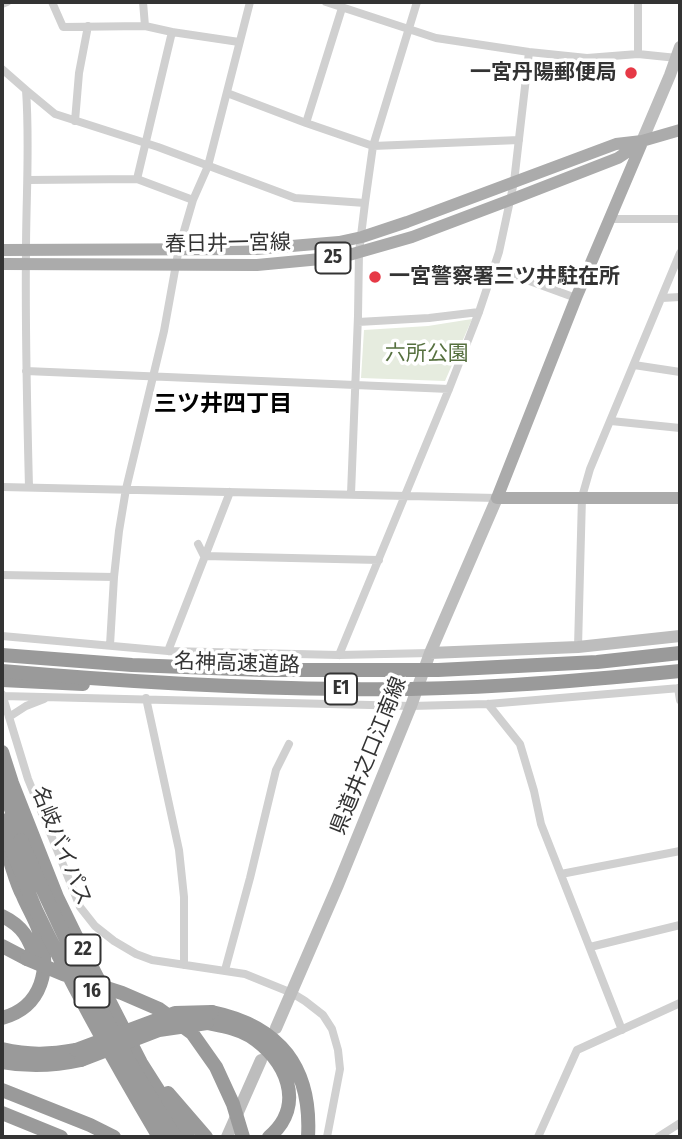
<!DOCTYPE html>
<meta charset="utf-8">
<style>
body{margin:0}
#map{position:relative;width:682px;height:1139px;overflow:hidden;background:#fff;font-family:"Fira Sans Condensed",sans-serif}
canvas{display:block}
.frame{position:absolute;inset:0;border:4px solid #333;pointer-events:none}
</style>
<div id="map">
<canvas width="682" height="1139"></canvas>
<div class="frame"></div>
</div>
<script>
const g = document.querySelector('canvas').getContext('2d');
g.lineJoin = 'round';
function fill(path, color) { g.fillStyle = color; g.fill(path, 'evenodd'); }
function trace(path, color, width, dash) { g.strokeStyle = color; g.lineWidth = width; g.lineCap = dash ? 'butt' : 'round'; g.setLineDash(dash || []); g.stroke(path); }
function write(font, color, halo, rows, align = 'center') {
  g.font = font + ' "Fira Sans Condensed","Noto Sans JP",sans-serif'; g.lineWidth = 7; g.setLineDash([]); g.textBaseline = 'middle'; g.strokeStyle = halo; g.fillStyle = color; for (const [text, x, y, turn = 0] of rows) {
    g.save(); g.translate(x, y); g.rotate((+turn || 0) * Math.PI / 180); g.textAlign = isNaN(turn) ? turn : align; if (halo) g.strokeText(text, 0, 0); g.fillText(text, 0, 0); g.restore();
  }
}
fill(new Path2D(`
 M472 319 445 381 361 378 364 330 428 326Z`), '#e6ecdf');
trace(new Path2D(`
 M52 2 63 27 145 26 172 32 239 42
 M143 2 145 26
 M326 2 436 38 529 52 587 58 638 54 677 58
 M638 2V54
 M2 4 7 2
 M2 69 26 90C30 144 26 198 26 251 25 330 27 408 29 487
 M26 90 55 114 158 147 295 198 365 203
 M227 93 306 123 373 146 519 140
 M75 121 79 73 88 26
 M306 123 342 8
 M137 179 172 32
 M28 180 137 179 193 200
 M610 219H680
 M494 268 576 298
 M662 298 680 297
 M358 322 429 318 479 312
 M634 365 680 372
 M26 371 449 389
 M611 421 680 428
 M2 487 497 498
 M351 494 358 316 359 252 365 203 373 146 417 2
 M198 544 204 556 379 560
 M2 575 114 577
 M2 636 168 651 339 655 430 653
 M110 645 114 577 119 531 126 489 164 331 179 248 193 200 208 166 250 2
 M578 647 582 497 590 469 680 253
 M168 651 230 492
 M339 655 449 389 479 312 499 252 514 182 529 52
 M678 688 680 700
 M2 694 28 779 62 862 80 907 95 926 114 941 136 954 152 960 245 974 292 993 305 1001 323 1015 332 1029 338 1050 340 1069 327 1137
 M2 696 411 706 488 704 680 688
 M146 698 179 850 184 897V965
 M488 704 520 744 534 791 541 824 622 1030
 M9 717 26 706 44 699
 M561 874 680 851
 M590 947 680 925
 M225 970 250 878 276 770 289 744
 M538 1137 577 1050 680 1003
 M658 1137 680 1123`), '#d0d0d0', 8);
trace(new Path2D(`
 M642 141 670 75 680 47
 M430 653 578 647 680 636
 M276 1028 338 885 411 706 430 653 497 498
 M227 1137 261 1060`), '#bdbdbd', 12);
trace(new Path2D(`
 M641 145 576 298 497 498H680
 M2 250 256 249 339 242 362 237 407 222 616 144 642 141 680 130
 M2 264 257 265 342 257 412 237 510 200 618 158 639 144`), '#ababab', 12);
trace(new Path2D(`
 M2 680 83 684
 M2 752 12 783 57 897 75 934 141 1063 188 1137
 M2 781 21 840
 M2 820 9 844
 M2 835 11 859
 M2 916C25 927 29 940 38 963
 M2 946 27 959
 M212 1012C280 1026 312 1068 308 1137
 M2 1018C43 1007 51 968 39 931 35 919 28 908 23 896 17 885 14 873 10 861
 M207 1023C222 1026 237 1028 250 1036 286 1059 307 1105 269 1137
 M2 1049C29 1055 48 1055 76 1050
 M2 1062C29 1067 54 1066 81 1060
 M2 1090 90 1125 114 1137
 M168 1093 206 1137
 M2 1113 61 1137`), '#9a9a9a', 14);
trace(new Path2D(`
 M2 655 132 665 264 670H438L597 662 680 653
 M2 671C116 681 231 688 346 689 458 691 569 682 680 671
 M21 840C53 915 88 988 128 1059 143 1085 159 1111 175 1137
 M10 845C19 867 27 889 36 910 73 988 115 1063 159 1137
 M27 959 63 974 122 993 159 1009 192 1033 216 1067 233 1104 243 1137
 M76 1050 175 1013 212 1012
 M81 1060 159 1030 207 1023`), '#9a9a9a', 14);
for (const [x, y, r, color] of [
 [631,73,7,"#e63946"],
 [375,277,7,"#e63946"]
]) { const dot = new Path2D(); dot.arc(x, y, r, 0, 2 * Math.PI); g.fillStyle = color; g.fill(dot); trace(dot, '#fff', 2.5); }
for (const [x, y, w] of [
 [333,258,35],
 [341,689,32],
 [83,950,35],
 [92,992,35]
]) { const box = new Path2D(); box.roundRect(x - w / 2, y - 15.5, w, 31, 5); g.fillStyle = '#fff'; g.fill(box); trace(box, '#333', 2); }
write('bold 19px', '#333', null, [
 ["25",333,258],
 ["E1",341,689],
 ["22",83,950],
 ["16",92,992]
]);
write('bold 21px', '#333', '#fff', [
 ["一宮丹陽郵便局",617,73],
 ["一宮警察署三ツ井駐在所",389,277,"left"]
], 'right');
write('21px', '#333', '#fff', [
 ["春日井一宮線",228,244,-1],
 ["名神高速道路",237,664,2],
 ["県道井之口江南線",369,756,-68],
 ["名岐バイパス",61,846,68]
]);
write('21px', '#56703f', '#fff', [
 ["六所公園",427,354]
]);
write('bold 23px', '#000', '#fff', [
 ["三ツ井四丁目",223,405]
]);
</script>
